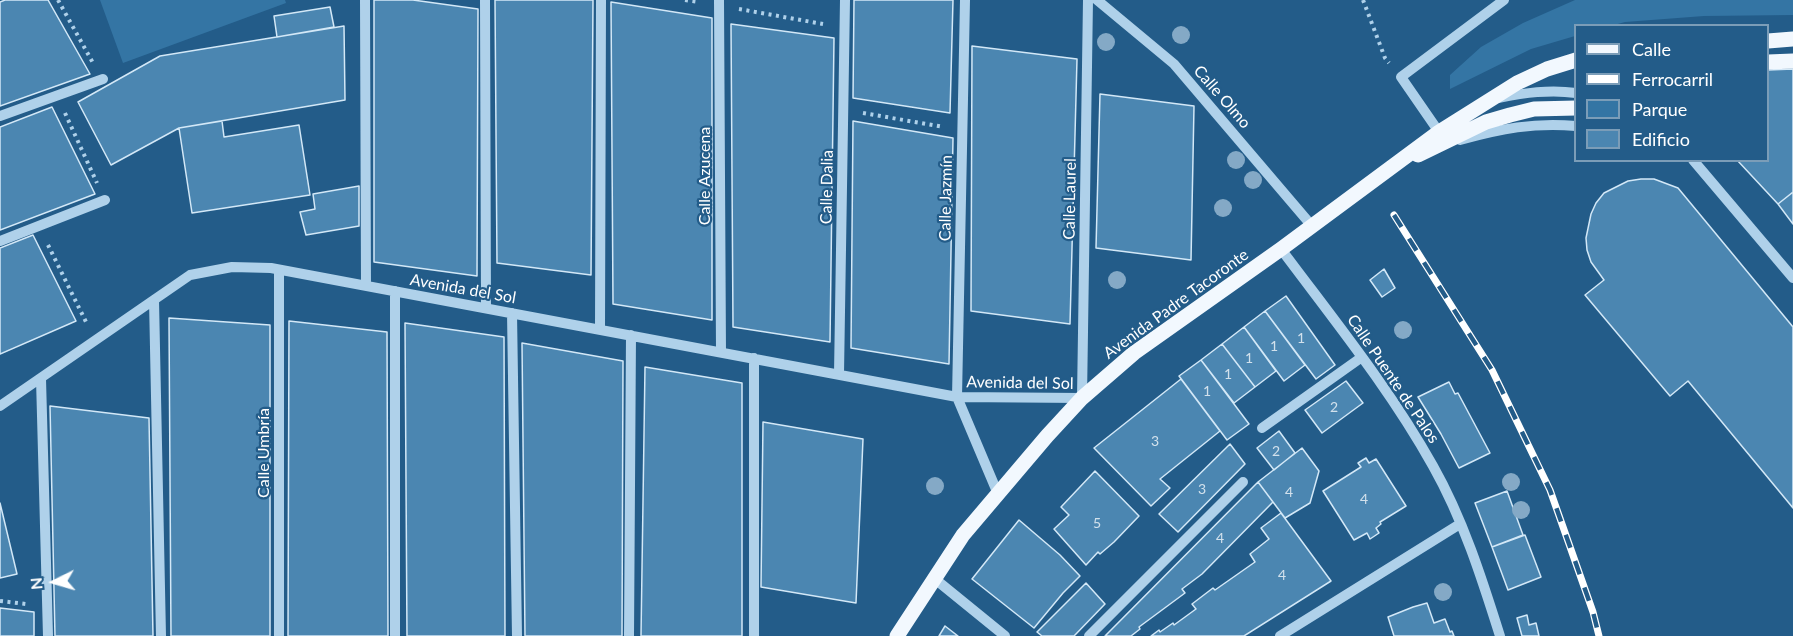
<!DOCTYPE html>
<meta charset="utf-8">
<style>
body{margin:0}
#map{position:relative;width:1793px;height:636px;overflow:hidden;background:#235c89;font-family:Lato,sans-serif}
canvas{display:block}
.legend{position:absolute;left:1574px;top:24px;width:195px;height:138px;box-sizing:border-box;background:#235c89;border:2px solid #7b9db8;margin:0;padding:8px 10px;list-style:none;font-size:18px;color:#fff}
.legend li{display:flex;align-items:center;gap:12px;height:30px}
.legend b{width:30px;border:2px solid #7b9db8}
.north{position:absolute;left:24px;top:552px;width:60px;height:60px;-webkit-text-stroke:4px #235c89;paint-order:stroke;rotate:265deg;font-size:16px;font-weight:700;line-height:24px;text-align:center;color:#fff}
.north::after{content:'';display:block;margin:auto;width:21px;height:27px;background:#fff;clip-path:polygon(50% 0,100% 100%,50% 72%,0 100%)}
</style>
<div id="map">
<canvas width="1793" height="636"></canvas>
<ul class="legend">
<li><b style="height:8px;background:#f2f8fe"></b>Calle</li>
<li><b style="height:8px;background:#fff"></b>Ferrocarril</li>
<li><b style="height:16px;background:#3475a4"></b>Parque</li>
<li><b style="height:16px;background:#4b86b1"></b>Edificio</li>
</ul>
<div class="north">N</div>
</div>
<script>
const g = document.querySelector('canvas').getContext('2d');
g.lineJoin = 'round';
function fill(path, color) { g.fillStyle = color; g.fill(path, 'evenodd'); }
function trace(path, color, width, dash) { g.strokeStyle = color; g.lineWidth = width; g.lineCap = dash ? 'butt' : 'round'; g.setLineDash(dash || []); g.stroke(path); }
function write(font, color, halo, rows, align = 'center') {
  g.font = font + ' Lato,sans-serif'; g.lineWidth = 4.5; g.setLineDash([]); g.textBaseline = 'middle'; g.strokeStyle = halo; g.fillStyle = color; for (const [text, x, y, turn = 0] of rows) {
    g.save(); g.translate(x, y); g.rotate((+turn || 0) * Math.PI / 180); g.textAlign = isNaN(turn) ? turn : align; if (halo) g.strokeText(text, 0, 0); g.fillText(text, 0, 0); g.restore();
  }
}
fill(new Path2D(`
 M100 0H285L286 3 123 63Z
 M1575 0H1793V15L1704 16 1625 22 1614 25 1576 26 1575 36 1531 49 1450 89V75L1481 47 1523 23Z`), '#3475a4');
const building = new Path2D(`
 M5 0H48L90 74 0 106V2Z
 M374 0H413L478 9 477 276 374 262Z
 M495 0H593L591 275 497 263Z
 M854 0H953L950 113 853 98Z
 M611 2 712 18V320L613 304Z
 M330 7 334 27 277 37 274 16Z
 M731 24 834 38 830 342 733 327Z
 M344 26 345 100 179 128 111 165 78 102 160 56Z
 M972 46 1077 59 1070 324 971 311Z
 M1793 69V192L1778 204 1737 160H1768V70Z
 M1100 94 1194 106 1191 260 1096 248Z
 M52 107 95 194 0 230V127Z
 M222 121 224 137 299 125 310 195 192 213 179 128Z
 M853 121 953 138 949 364 851 348Z
 M1641 179H1654L1678 188 1793 327V508L1688 381 1670 396 1585 295 1604 280 1591 262 1587 250 1586 238 1591 214 1596 203 1604 193 1628 181Z
 M359 186V226L306 235 300 212 315 209 313 194Z
 M1793 192V224L1778 204Z
 M33 235 76 321 0 354V248Z
 M1384 269 1395 288 1382 297 1370 280Z
 M1286 296 1335 365 1316 379 1265 311Z
 M1265 311 1305 365 1284 381 1244 327Z
 M169 318 270 325V636H171Z
 M289 321 387 332 388 636H288Z
 M405 323 504 337 505 636H407Z
 M1244 327 1276 371 1255 387 1222 344Z
 M522 343 623 361 622 636H525Z
 M1222 344 1255 387 1234 403 1201 360Z
 M1201 360 1249 424 1227 440 1179 376Z
 M645 367 742 383V636H641Z
 M1181 379 1220 431 1160 479 1170 488 1151 506 1094 448Z
 M1346 381 1363 403 1322 433 1305 410Z
 M1449 382 1455 394 1458 393 1490 453 1459 468 1441 434 1418 397Z
 M50 406 149 418 153 636H55Z
 M763 422 863 439 856 603 761 587Z
 M1279 431 1295 453 1274 470 1257 448Z
 M1230 444 1245 464 1178 532 1159 514Z
 M1302 448 1319 471 1310 503 1285 518 1258 482Z
 M1366 458 1369 463 1376 459 1406 506 1380 522 1381 524 1376 528 1379 533 1370 539 1367 533 1354 540 1323 491 1361 467 1358 463Z
 M1095 471 1139 516 1114 542 1100 554 1098 552 1086 565 1054 529 1069 515 1061 507Z
 M1258 482 1273 502 1202 574 1182 589 1185 593 1139 627 1140 629 1131 636H1105Z
 M1507 491 1523 535 1492 547 1475 503Z
 M0 503 17 574 0 578Z
 M1281 513 1331 581 1244 636H1151L1159 630 1160 632 1173 623 1174 625 1196 609 1192 604 1213 588 1215 590 1255 562 1250 554 1269 539 1261 528Z
 M1019 520 1060 555 1080 576 1063 593 1034 628 972 579Z
 M1525 535 1541 577 1508 590 1492 547Z
 M1086 583 1105 604 1074 636H1042L1037 632Z
 M1427 603 1434 623 1445 619 1450 632 1452 631 1454 636H1394L1388 617 1413 607Z
 M0 608 34 612V636H0Z
 M1527 615 1529 625 1536 623 1539 636H1522L1517 618Z
 M945 626 958 636H939Z`);
fill(building, '#4b86b1');
trace(building, '#d3e8f7', 1.5);
trace(new Path2D(`
 M58 0 93 63
 M685 0 699 2
 M1363 0 1385 58 1389 63
 M739 9 823 24
 M65 113 97 183
 M863 113 944 127
 M48 245 86 322
 M0 601 26 604`), '#afd1ea', 4, [3, 4.5]);
trace(new Path2D(`
 M365 0 366 286
 M485 0 486 308
 M719 0 721 351
 M965 0 957 397 998 494
 M1097 0 1174 64 1312 226
 M1498 98C1524 93 1550 89 1576 93
 M0 116 103 79
 M1439 132 1401 77 1504 0
 M1460 140C1500 129 1534 122 1576 126
 M1693 160 1793 278
 M0 241 105 200
 M1281 249C1334 320 1390 389 1433 466 1463 519 1482 579 1500 636
 M279 270V636
 M154 300 161 636
 M512 313 517 636
 M600 329 601 0
 M754 358V636
 M839 374 845 0
 M41 379 48 636
 M0 406 190 275 232 267 271 268 957 397 1082 398 1088 0
 M1262 428 1362 357
 M935 579 1005 636
 M395 636V291
 M629 636 631 335
 M1089 636 1243 482
 M1280 636 1460 524`), '#afd1ea', 10);
trace(new Path2D(`
 M1768 41 1793 39
 M1768 62 1793 61
 M1418 155 1486 122 1510 115 1534 109 1576 108
 M897 636 963 535 1047 436 1082 398 1134 353 1281 249 1439 132 1517 83 1547 69 1576 60`), '#f2f8fe', 15);
const rail = new Path2D(`
 M1394 215 1492 370 1550 490 1593 612 1599 636`);
trace(rail, '#fff', 7);
trace(rail, '#235c89', 4.5, [14]);
g.fillStyle = '#84a9c6';
for (const [x, y] of [
 [1181,35],
 [1106,42],
 [1236,160],
 [1253,180],
 [1223,208],
 [1117,280],
 [1403,330],
 [1511,482],
 [935,486],
 [1521,510],
 [1443,592]
]) { g.beginPath(); g.arc(x, y, 9, 0, 2 * Math.PI); g.fill(); }
write('14px', '#d2e1ec', null, [
 ["1",1301,338],
 ["1",1274,346],
 ["1",1249,358],
 ["1",1228,374],
 ["1",1207,391],
 ["2",1334,407],
 ["3",1155,441],
 ["2",1276,451],
 ["3",1202,489],
 ["4",1289,492],
 ["4",1364,499],
 ["5",1097,523],
 ["4",1220,538],
 ["4",1282,575]
]);
write('16px', '#fff', '#235c89', [
 ["Calle Olmo",1222,97,49],
 ["Calle Azucena",705,176,-90],
 ["Calle Dalia",827,187,-89],
 ["Calle Jazmín",946,198,-89],
 ["Calle Laurel",1070,199,-89],
 ["Avenida del Sol",463,289,10],
 ["Avenida Padre Tacoronte",1176,304,-36],
 ["Calle Puente de Palos",1393,379,56],
 ["Avenida del Sol",1020,383,1],
 ["Calle Umbría",264,453,-90]
]);
</script>
